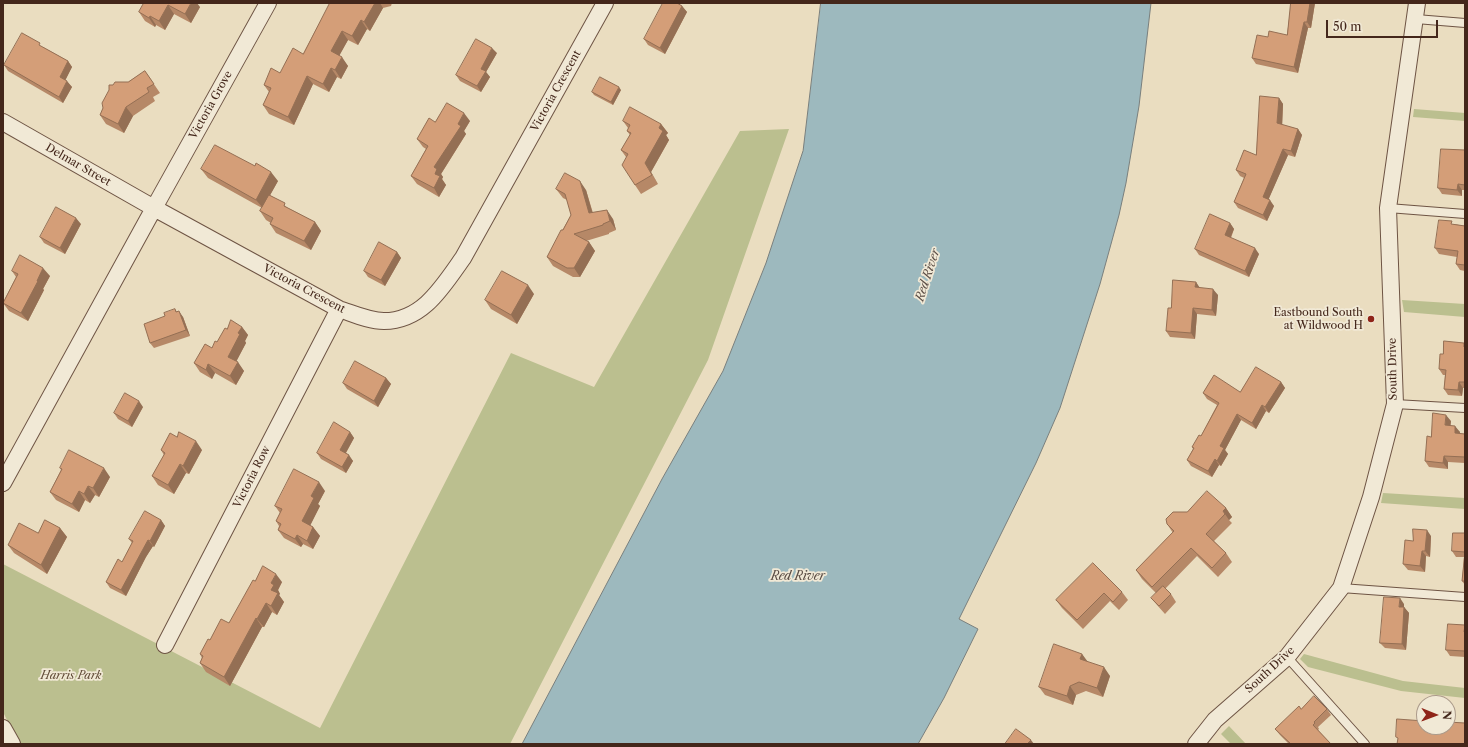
<!DOCTYPE html>
<style>
body{margin:0}
#map{position:relative;width:1468px;height:747px;overflow:hidden;background:#eaddc0;font-family:"Libre Caslon Text",serif}
canvas{display:block}
.frame{position:absolute;inset:0;border:4px solid #44271b;pointer-events:none}
.north{position:absolute;left:1416px;top:695px;width:40px;height:40px;box-sizing:border-box;background:#f1e9d6;border:1px solid #ac9b8b;border-radius:50%;rotate:91deg;font-size:11px;font-weight:700;line-height:16px;text-align:center;color:#44271b}
.north::after{content:'';display:block;margin:auto;width:14px;height:18px;background:#8f2418;clip-path:polygon(50% 0,100% 100%,50% 72%,0 100%)}
.scale{position:absolute;left:1326px;top:20px;width:112px;height:18px;box-sizing:border-box;border:2px solid #44271b;border-top:0;padding-left:5px;font-size:12px;line-height:14px;white-space:nowrap;color:#44271b;-webkit-text-stroke:3px #f1e9d6;paint-order:stroke}
</style>
<div id="map">
<canvas width="1468" height="747"></canvas>
<div class="frame"></div>
<div class="north">N</div>
<div class="scale">50 m</div>
</div>
<script>
const g = document.querySelector('canvas').getContext('2d');
g.lineJoin = 'round';
function fill(path, color) { g.fillStyle = color; g.fill(path, 'evenodd'); }
function trace(path, color, width, dash) { g.strokeStyle = color; g.lineWidth = width; g.lineCap = dash ? 'butt' : 'round'; g.setLineDash(dash || []); g.stroke(path); }
function write(font, color, halo, rows, align = 'center') {
  g.font = font + ' "Libre Caslon Text",serif'; g.lineWidth = 3.5; g.setLineDash([]); g.textBaseline = 'middle'; g.strokeStyle = halo; g.fillStyle = color; for (const [text, x, y, turn = 0] of rows) {
    g.save(); g.translate(x, y); g.rotate((+turn || 0) * Math.PI / 180); g.textAlign = isNaN(turn) ? turn : align; if (halo) g.strokeText(text, 0, 0); g.fillText(text, 0, 0); g.restore();
  }
}
fill(new Path2D(`
 M1414 109 1465 113V121L1413 117Z
 M789 129 708 360 510 744H19L3 712V564L320 728 511 353 594 387 740 131Z
 M1402 300 1465 304V317L1404 312Z
 M1383 493 1465 498V509L1381 503Z
 M1304 654 1403 681 1465 688V698L1401 691 1308 667 1300 659Z
 M1229 726 1246 744H1231L1221 734Z`), '#bbbf8f');
const water = new Path2D(`
 M821 3H1151L1139 106 1126 183 1119 215 1100 284 1060 408 1036 463 959 619 978 629 944 698 918 744H522L662 479 723 371 766 263 803 151Z`);
fill(water, '#9db9be');
trace(water, '#797f7d', 1);
const lane = new Path2D(`
 M1416 19 1465 23
 M1388 208 1465 214
 M1395 404 1465 408
 M1341 588 1465 597
 M1287 657 1365 744`);
const street = new Path2D(`
 M3 122 154 208 268 3
 M3 483 154 208 339 309C354 314 369 321 384 321 423 321 443 286 463 258L605 3
 M165 645 339 309
 M3 728 12 744
 M1196 744 1215 720 1287 657 1341 588 1371 497 1395 404 1388 208 1417 3`);
trace(lane, '#6e5444', 10);
trace(street, '#6e5444', 18);
trace(lane, '#f1e9d6', 8);
trace(street, '#f1e9d6', 16);
fill(new Path2D(`
 M144 3 200 7 191 23 174 14 165 30 156 25 155 27 145 21 139 12Z
 M330 3H392L391 6 383 8 370 31 367 29 358 45 348 40 339 55 348 66 341 79 337 77 329 92 313 84 294 125 269 114 263 105 269 92 264 85 280 73 303 54Z
 M1291 3H1315L1311 28H1308L1298 73 1256 64 1252 58 1268 37 1287 35Z
 M682 6 687 12 665 54 648 45 644 39Z
 M43 47 68 61 72 67 65 80 72 87 63 103 8 71 4 65Z
 M497 53 486 72 490 77 481 92 460 81 456 75Z
 M145 71 160 93 153 97 155 101 133 116 124 133 106 124 100 115 113 85 128 82Z
 M621 90 613 105 594 95 592 92Z
 M1279 98 1283 104 1282 125 1298 129 1302 135 1295 157 1288 155 1268 200 1274 206 1267 221 1238 208 1234 202 1244 178 1240 176 1236 170 1256 155Z
 M470 121 464 131 466 134 441 174 443 177 442 179 446 185 439 197 417 184 411 176 426 149 423 147 417 139 435 122Z
 M623 121 661 124 668 133 666 135 669 140 651 172 658 184 641 194 635 185 626 157 621 150 630 135 627 131 628 128Z
 M1465 150V190H1462V196L1442 194 1438 188Z
 M201 169 278 181 270 195 288 208 315 222 321 231 311 250 276 233 270 224 271 223 266 220 260 211 262 208 208 178Z
 M556 189 586 190 593 213 613 219 616 230 609 233V234L586 241 589 242 595 251 580 277H573L553 266 547 257 571 215 567 200 563 198Z
 M1230 223 1234 229 1231 238 1259 254 1249 277 1199 255 1195 249Z
 M81 224 65 254 44 243 40 237Z
 M1454 224 1465 226V271L1460 270 1456 264 1457 257 1439 254 1435 248Z
 M397 252 401 258 385 286 368 277 364 271Z
 M12 271 50 276 43 289 44 290 28 321 9 311 3 303 16 277Z
 M1196 282 1199 288 1218 295 1216 316 1197 314 1195 339 1170 337 1166 331Z
 M534 294 517 324 491 309 485 300Z
 M175 309 177 312 183 317 190 336 154 348 150 343 165 316Z
 M242 327 248 335 245 341 246 343 236 361 244 371 236 385 215 373 212 379 200 372 194 363 212 348 217 342 227 329Z
 M1464 343 1465 345V388H1463L1462 396 1448 395 1444 389 1445 375H1443L1439 369 1443 354Z
 M386 378 391 384 378 407 347 389 343 383Z
 M1281 382 1285 388 1269 413 1266 411 1256 429 1241 420 1225 450 1228 454 1221 466 1219 465 1212 477 1191 466 1187 460 1193 449 1192 447 1201 436 1217 405 1207 399 1203 393 1240 392Z
 M143 407 132 427 118 419 114 413Z
 M1451 421 1450 426 1460 432 1459 434H1465V463L1448 462V469L1429 467 1425 461 1431 437Z
 M350 432 354 438 346 453 353 461 346 473 321 459 317 453Z
 M161 450H202L189 474 186 473 174 494 158 485 152 476 164 455Z
 M60 468 110 477 99 497 95 495 90 503 85 500 79 512 56 500 50 492 61 470Z
 M325 491 318 504 320 506 310 525 313 527 320 536 313 549 303 544 301 547 284 538 278 530 279 526 276 521 280 513 275 506Z
 M1226 508 1232 517 1229 520 1232 523 1214 541 1226 553 1232 562 1218 577 1197 556 1165 589 1171 594 1176 602 1165 614 1157 605 1151 598 1156 593 1142 579 1136 570 1173 533 1167 524 1187 512Z
 M161 520 165 526 154 547 153 546 146 557 126 596 110 588 106 582 122 562 132 543 129 539Z
 M60 528 67 537 47 574 14 553 8 545 38 533Z
 M1465 533V585L1462 581 1464 557H1456L1452 551Z
 M1431 536 1430 557 1426 556 1425 572 1408 570 1403 564 1413 541Z
 M1093 563 1122 592 1128 600 1119 610 1110 601 1083 629 1062 608 1056 600Z
 M255 581 282 582 278 590 280 594 279 595 284 602 277 615 272 612 264 627H262L230 686 206 672 200 663 202 658 200 654 210 640 229 623Z
 M1404 604V607L1409 613 1406 650 1385 648 1380 643Z
 M1465 626V657L1450 656 1446 650Z
 M1082 654 1087 662 1110 676 1103 697 1086 691 1076 695 1073 705 1045 695 1039 687Z
 M1327 709 1331 715 1318 727 1319 729 1318 730 1331 744H1289L1280 735 1275 729Z`), '#b68867');
fill(new Path2D(`
 M191 3H197L200 7 191 23 185 14Z
 M375 3H380L383 8 370 31 364 22Z
 M1310 3H1315L1311 28 1307 22Z
 M168 5 174 14 165 30 159 21Z
 M682 6 687 12 665 54 660 48Z
 M150 16 156 25 155 27 149 18Z
 M361 20 367 29 358 45 352 36Z
 M1304 22 1308 28 1298 73 1294 67Z
 M342 31 348 40 337 60 331 51Z
 M492 48 497 53 486 72 490 77 481 92 477 86 481 69Z
 M342 57 348 66 341 79 335 70Z
 M68 61 72 67 64 83 60 77Z
 M331 68 337 77 329 92 323 84Z
 M307 76 313 84 294 125 288 117Z
 M67 81 72 87 63 103 59 97Z
 M619 87 621 90 613 105 611 102Z
 M1279 98 1283 104 1282 129 1277 123Z
 M126 107 133 116 124 133 118 124Z
 M464 113 470 121 464 131 466 134 441 174 443 177 442 179 446 185 439 197 434 188 435 174 434 167Z
 M661 124 668 133 666 135 669 140 651 172 658 184 645 163 659 128Z
 M1298 129 1302 135 1295 157 1291 151Z
 M1283 149 1288 155 1267 203 1263 197Z
 M271 172 278 181 263 208 256 200Z
 M580 181 586 190 595 222 589 213Z
 M1458 184 1462 190V196L1457 190Z
 M1270 200 1274 206 1267 221 1263 215Z
 M607 210 613 219 616 230 610 221Z
 M76 218 81 224 65 254 60 248Z
 M315 222 321 231 311 250 304 241Z
 M1230 223 1234 229 1229 241 1225 235Z
 M589 242 595 251 580 277 574 268Z
 M1255 248 1259 254 1249 277 1245 271Z
 M397 252 401 258 385 286 381 280Z
 M43 268 50 276 43 289 44 290 28 321 21 313Z
 M1196 282 1200 288 1195 287Z
 M528 285 534 294 517 324 511 315Z
 M1213 289 1218 295 1216 316 1212 310Z
 M1193 308 1197 314 1195 339 1191 333Z
 M179 311 183 317 190 336 186 330Z
 M242 327 248 335 245 341 246 343 234 366 228 357 238 333Z
 M238 362 244 371 236 385 230 376Z
 M208 364 215 373 212 379 206 370Z
 M386 378 391 384 378 407 374 401Z
 M1281 382 1285 388 1269 413 1265 407Z
 M1459 382 1463 388 1462 396 1458 390Z
 M139 401 143 407 132 427 128 421Z
 M1262 405 1266 411 1256 429 1252 423Z
 M1237 414 1241 420 1225 450 1228 454 1221 466 1217 461 1220 446Z
 M1446 415 1451 421 1450 431 1445 425Z
 M1455 426 1460 432 1459 439 1455 433Z
 M350 432 354 438 344 456 340 450Z
 M196 441 202 450 189 474 183 466Z
 M349 455 353 461 346 473 342 467Z
 M1444 456 1448 462V469L1443 463Z
 M1215 459 1219 465 1212 477 1208 471Z
 M180 464 186 473 174 494 168 485Z
 M104 468 110 477 99 497 93 488Z
 M319 482 325 491 318 504 320 506 308 530 302 521 311 496Z
 M88 486 95 495 90 503 84 494Z
 M79 491 85 500 79 512 72 504Z
 M1226 508 1232 517 1229 520 1223 511Z
 M161 520 165 526 154 547 150 541Z
 M313 527 320 536 313 549 307 541Z
 M60 528 67 537 47 574 41 565Z
 M1427 530 1431 536 1430 557 1425 551Z
 M297 535 303 544 301 547 295 539Z
 M148 540 153 546 146 557 126 596 121 590 142 551Z
 M1422 551 1426 556 1425 572 1420 566Z
 M276 574 282 582 278 590 280 594 279 595 284 602 277 615 271 606V583Z
 M1400 598 1404 604V613L1399 607Z
 M266 603 272 612 264 627 257 619Z
 M1404 607 1409 613 1406 650 1402 644Z
 M256 618 262 627 230 686 224 677Z
 M1082 654 1088 662 1080 659Z
 M1104 667 1110 676 1103 697 1097 688Z
 M1070 686 1076 695 1073 705 1067 696Z
 M1031 740 1034 744H1027Z`), '#946f54');
const building = new Path2D(`
 M144 3H191L185 14 168 5 159 21 150 16 149 18 139 12Z
 M330 3H375L364 22 361 20 352 36 342 31 331 51 342 57 335 70 331 68 323 84 307 76 288 117 263 105 271 88 264 85 271 68 280 73 293 48 303 54Z
 M663 3H677L682 6 660 48 644 39Z
 M1291 3H1310L1307 22H1304L1294 67 1252 58 1257 35 1268 37 1269 31 1287 35Z
 M22 33 40 43 39 45 68 61 60 77 67 81 59 97 4 65Z
 M476 39 492 48 481 69 486 71 477 86 456 75Z
 M145 71 154 84 147 88 149 92 126 107 118 124 100 115 103 108 102 103 109 90V85H113L115 82H128Z
 M600 77 619 87 611 102 592 92Z
 M1260 96 1279 98 1277 123 1298 129 1291 151 1283 149 1263 197 1270 200 1263 215 1234 202 1246 174 1236 170 1244 150 1256 155Z
 M447 103 464 113 458 124 461 126 434 167 437 169 435 174 440 176 434 188 411 176 428 146 417 139 429 118 435 122Z
 M630 107 661 124 659 128 663 131 645 163 652 175 635 185 622 165 628 154 621 150 631 133 627 131 630 125 623 121Z
 M215 145 255 166 256 163 271 172 256 200 201 169Z
 M1441 149 1465 150V185L1458 184 1457 190 1438 188Z
 M565 173 580 181 589 213 607 210 610 221 603 224V225L574 234 589 242 574 268H567L547 257 561 230H563L571 215 565 194 556 189Z
 M269 195 285 203 284 206 315 222 304 241 270 224 273 218 260 211Z
 M56 207 76 218 60 248 40 237Z
 M1210 214 1230 223 1225 235 1255 248 1245 271 1195 249Z
 M1439 220 1452 221 1451 224 1465 226V265L1456 264 1458 251 1435 248Z
 M379 242 397 252 381 280 364 271Z
 M20 255 43 268 37 281H38L21 313 3 303 18 274 12 271Z
 M502 271 528 285 511 315 485 300Z
 M1173 280 1196 282 1195 287 1213 289 1212 310 1193 308 1191 333 1166 331 1168 308H1171Z
 M175 309 176 312 179 311 186 330 150 343 144 324 165 316 164 313Z
 M231 320 242 327 238 333 240 334 228 357 238 362 230 376 208 364 206 370 194 363 205 344 212 348 215 341 217 342 225 328 227 329Z
 M1444 341 1464 343V347H1465V382H1459L1458 390 1444 389 1446 370 1439 369 1440 354H1443Z
 M355 361 386 378 374 401 343 383Z
 M1256 367 1281 382 1265 407 1262 405 1252 423 1237 414 1220 446 1224 448 1217 461 1215 459 1208 471 1187 460 1194 448 1192 447 1199 435 1201 436 1219 403 1203 393 1214 375 1240 392Z
 M125 393 139 401 128 421 114 413Z
 M1433 413 1446 415 1445 425 1455 426V433L1465 434V457L1444 456 1443 463 1425 461 1427 436 1431 437Z
 M334 422 350 432 340 450 349 455 342 467 317 453Z
 M179 432 196 441 183 466 180 464 168 485 152 476 165 453 161 450 170 433 177 437Z
 M69 450 104 468 93 488 88 486 84 494 79 491 72 504 50 492 62 469 60 468Z
 M294 469 319 482 311 496 314 498 302 521 313 527 307 541 297 535 295 539 278 530 281 524 276 521 282 509 275 506Z
 M1207 491 1226 508 1223 511 1225 514 1206 534 1226 553 1212 568 1191 548 1152 587 1136 570 1174 531 1167 524 1166 519 1173 512H1187Z
 M145 511 161 520 150 541 148 540 142 551 121 590 106 582 118 559 122 562 133 541 129 539Z
 M45 520 60 528 41 565 8 545 19 523 38 533Z
 M1413 529 1427 530 1425 551H1422L1420 566 1403 564 1405 540 1413 541Z
 M1453 533H1465V581H1462L1465 552 1452 551Z
 M1093 563 1122 592 1113 602 1104 593 1077 620 1056 600Z
 M263 566 276 574 271 583 274 585 271 590 278 593 271 606 266 603 257 619 256 618 224 677 200 663 203 656 200 654 208 639 210 640 221 619 229 623 253 580 255 581Z
 M1163 586 1171 594 1159 606 1151 598Z
 M1384 597 1400 598 1399 607H1404L1402 644 1380 643Z
 M1448 624 1465 625 1464 632H1465V651L1446 650Z
 M1054 644 1082 654 1080 659 1104 667 1097 688 1079 682 1070 686 1067 696 1039 687Z
 M1314 696 1327 709 1314 722 1315 723 1313 725 1331 744H1291L1275 729 1299 706 1301 709Z
 M1397 719 1424 721V727H1448V722L1465 723V744H1397L1398 738 1396 737Z
 M1016 729 1031 740 1027 744H1005Z`);
fill(building, '#d49e78');
trace(building, '#946f54', 1);
for (const [x, y, r, color] of [
 [1371,319,4,"#8f2418"]
]) { const dot = new Path2D(); dot.arc(x, y, r, 0, 2 * Math.PI); g.fillStyle = color; g.fill(dot); trace(dot, '#f1e9d6', 1.5); }
write('11px', '#44271b', '#f1e9d6', [
 ["Victoria Crescent",556,91,-61],
 ["Victoria Grove",211,105,-61],
 ["Delmar Street",78,165,30],
 ["Victoria Crescent",304,289,28],
 ["South Drive",1393,369,-91],
 ["Victoria Row",252,477,-63],
 ["South Drive",1270,670,-43]
]);
write('11px', '#44271b', '#f1e9d6', [
 ["Eastbound South",1363,313],
 ["at Wildwood H",1363,326]
], 'right');
write('italic 11px', '#624d38', '#f1e9d6', [
 ["Harris Park",71,676]
]);
write('italic 12px', '#5a4c44', '#f1e9d6', [
 ["Red River",928,275,-72],
 ["Red River",798,577]
]);
</script>
